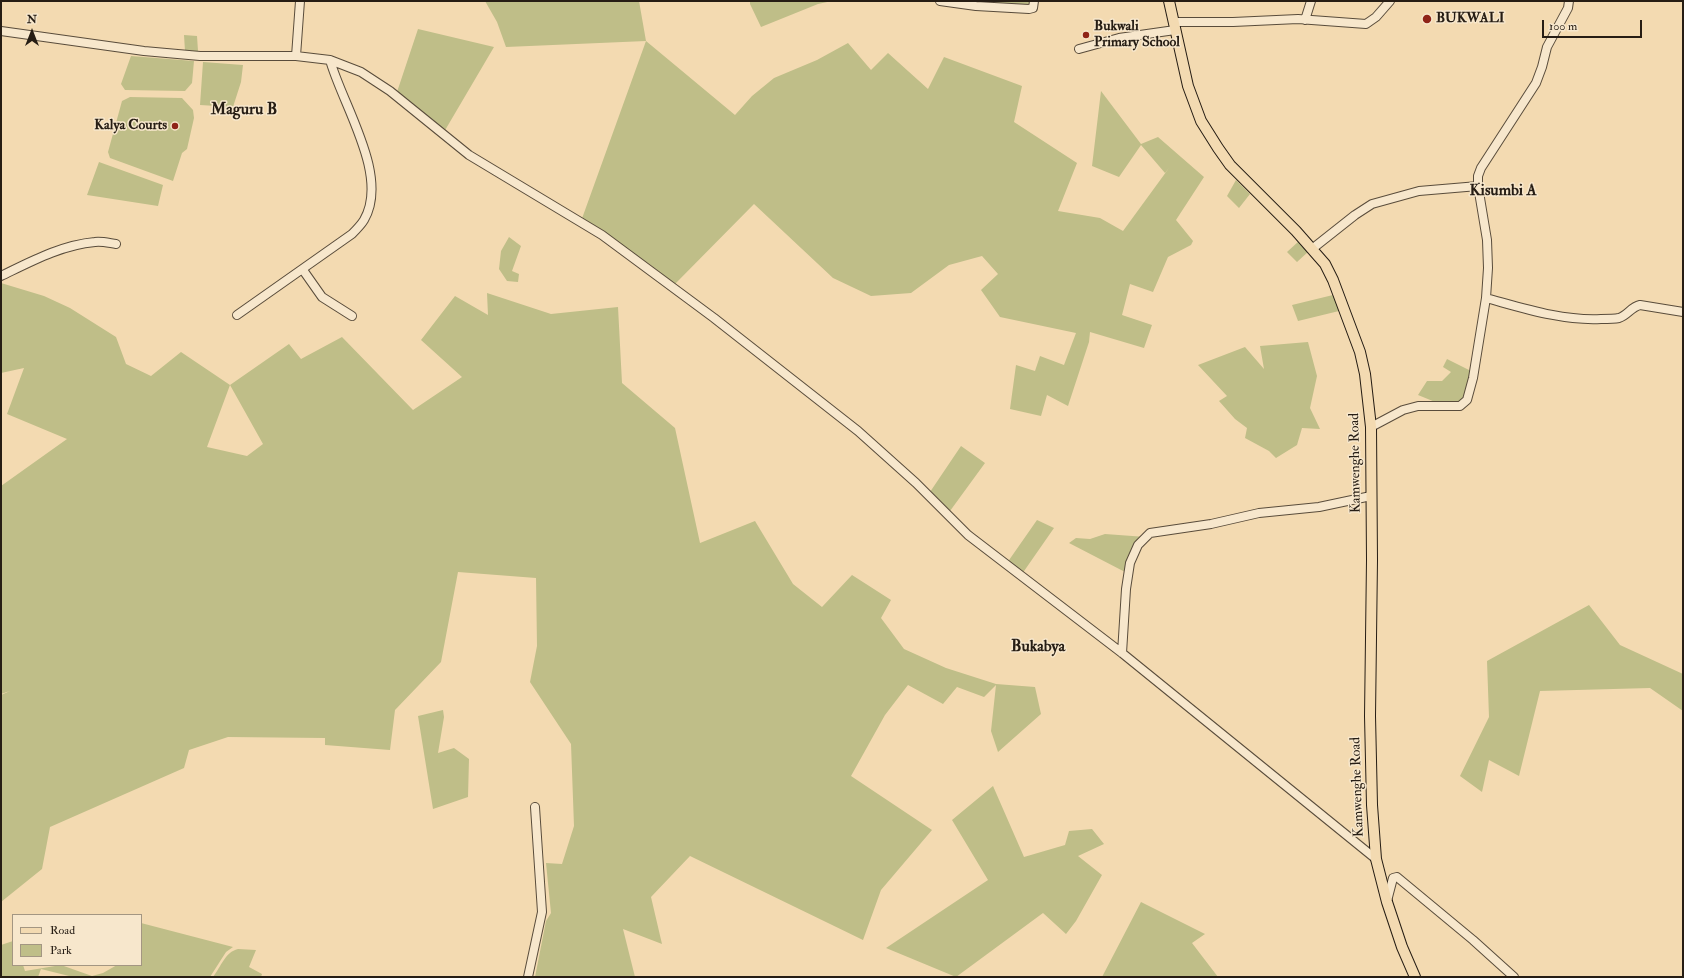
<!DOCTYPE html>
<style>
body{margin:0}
#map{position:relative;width:1684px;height:978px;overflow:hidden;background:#f3dab1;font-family:"IM FELL Double Pica",serif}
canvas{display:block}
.frame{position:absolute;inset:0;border:2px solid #261d14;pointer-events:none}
.legend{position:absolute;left:12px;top:914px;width:130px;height:52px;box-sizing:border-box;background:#f7e7cc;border:1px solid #a39682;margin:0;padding:5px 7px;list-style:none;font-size:12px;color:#261d14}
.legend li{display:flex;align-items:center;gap:8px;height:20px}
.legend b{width:20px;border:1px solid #a39682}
.north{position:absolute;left:12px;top:12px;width:40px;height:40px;-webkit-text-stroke:3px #f7e7cc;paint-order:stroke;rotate:0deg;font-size:11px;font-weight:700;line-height:16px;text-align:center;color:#261d14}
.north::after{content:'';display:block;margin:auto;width:14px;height:18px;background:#261d14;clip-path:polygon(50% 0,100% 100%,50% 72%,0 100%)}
.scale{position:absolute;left:1542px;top:20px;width:100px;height:18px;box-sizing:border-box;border:2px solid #261d14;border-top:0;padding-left:5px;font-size:12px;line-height:14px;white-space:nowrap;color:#261d14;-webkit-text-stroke:3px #f7e7cc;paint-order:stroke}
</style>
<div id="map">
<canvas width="1684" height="978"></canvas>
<div class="frame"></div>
<ul class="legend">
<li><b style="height:5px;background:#f3dab1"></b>Road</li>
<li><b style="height:11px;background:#bfbe88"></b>Park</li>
</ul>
<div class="north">N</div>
<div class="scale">100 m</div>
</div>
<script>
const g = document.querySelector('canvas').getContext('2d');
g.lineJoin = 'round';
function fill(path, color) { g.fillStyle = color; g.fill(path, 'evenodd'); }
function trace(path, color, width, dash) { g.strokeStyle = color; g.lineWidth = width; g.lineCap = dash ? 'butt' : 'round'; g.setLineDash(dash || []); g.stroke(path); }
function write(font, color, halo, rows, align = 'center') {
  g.font = font + ' "IM FELL Double Pica",serif'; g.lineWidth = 3; g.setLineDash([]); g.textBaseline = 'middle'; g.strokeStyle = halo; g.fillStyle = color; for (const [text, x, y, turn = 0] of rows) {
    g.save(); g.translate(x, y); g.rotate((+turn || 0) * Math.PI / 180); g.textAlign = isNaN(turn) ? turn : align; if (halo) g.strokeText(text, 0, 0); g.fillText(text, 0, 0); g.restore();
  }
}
fill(new Path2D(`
 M485 1H639L646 41 735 115 752 96 774 78 817 60 848 43 871 70 888 53 928 89 944 57 1022 86 1014 122 1077 163 1058 211 1100 218 1123 231 1169 168 1165 173 1141 145 1119 177 1092 166 1101 91 1141 144 1158 137 1204 177 1176 220 1193 241 1191 245 1168 257 1153 292 1130 284 1122 315 1152 325 1144 348 1090 332 1089 342 1068 406 1047 395 1041 416 1010 409 1016 365 1035 371 1040 356 1064 365 1076 333 1000 317 981 290 998 274 982 256 949 265 911 293 871 296 833 278 754 204 675 284 648 263 580 224 646 41 506 47 497 22Z
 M750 1H832L818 4 761 27 750 4Z
 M971 1H1032L1031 6 971 3Z
 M418 29 494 47 444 132 396 95Z
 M184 35 197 36 198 51H185Z
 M131 56 194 61 192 83 185 91 125 90 121 84Z
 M203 62 243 65 241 82 233 107 200 105Z
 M130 97 182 98 193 110 194 118 187 149 182 153 173 181 110 158 108 152 122 101Z
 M99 162 163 185 158 206 87 195Z
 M1236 180 1250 194 1239 208 1227 196Z
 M509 237 521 246 512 271 519 274 518 282 507 281 499 269 501 251Z
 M1299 241 1309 251 1297 262 1287 252Z
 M1 283 44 296 70 308 116 337 126 364 151 376 181 352 230 385 289 344 301 359 342 337 413 410 462 377 421 340 455 296 488 315 487 293 551 314 618 307 622 383 675 428 700 543 755 521 793 584 822 607 852 575 891 600 881 618 904 649 946 668 996 684 1035 687 1041 714 998 752 991 731 996 685 984 697 957 687 943 704 908 685 885 715 851 776 932 830 881 890 863 940 690 856 651 897 662 944 623 929 635 977H535L546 921 551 913 546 863 562 864 574 826 571 744 530 682 537 646 536 578 458 572 441 662 395 710 390 750 325 745V738L228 737 189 750 184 768 50 827 42 869 1 902V695L10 691 1 694V486L67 439 7 414 24 368 1 373ZM230 385 263 444 247 456 207 447Z
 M1333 295 1339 311 1298 321 1292 305Z
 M1308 342 1317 376 1310 408 1320 429 1302 428 1297 445 1276 458 1269 451 1245 438 1247 428 1235 419 1219 401 1227 396 1198 365 1245 347 1264 369 1260 346Z
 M1447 359 1471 371 1467 399 1445 406 1418 395 1427 381H1442L1451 372 1443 367Z
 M961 446 985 463 950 511 930 492Z
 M1037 520 1054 528 1022 574 1007 563Z
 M1105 534 1146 537 1125 572 1069 543 1076 538 1090 539Z
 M1589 605 1620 645 1683 674V711L1650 688 1540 691 1519 776 1489 760 1482 792 1460 776 1489 717 1487 661Z
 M443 710 444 717 438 753 454 748 469 759 468 797 433 809 418 716Z
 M993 786 1024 857 1065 845 1069 831 1092 829 1104 844 1078 856 1102 875 1076 921 1066 934 1043 913 956 977 886 948 988 880 952 820Z
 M1141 902 1205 934 1192 943 1218 977H1102Z
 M141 923 233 947 226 952 210 977H73L41 969 38 977H1V945L13 941V965H23L25 971 61 965 92 976 103 973 117 965H141Z
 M238 949 256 950 249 967 262 974 261 977H213C221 967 225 952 238 949Z`), '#bfbe88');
const minor = new Path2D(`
 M940 1 976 6 1029 9 1033 8 1034 1
 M1305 20 1311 1
 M1173 22H1233L1298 19 1366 24 1376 17 1390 1
 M1 31 144 51 200 56H296L330 60 361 72 390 91 469 155 602 235 714 318 858 431 916 483 968 535 1122 653 1376 859
 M1079 49 1119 38 1175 30
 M296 56 300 1
 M1312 249 1355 215 1372 204 1419 191 1478 186
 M303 270 322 297 352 316
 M1 276C30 262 61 245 95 242 101 241 109 243 116 244
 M1486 298C1523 308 1562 321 1601 319 1607 319 1614 319 1619 318 1628 315 1631 307 1640 305L1683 312
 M237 315 352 234C356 230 361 225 364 220 390 176 342 104 330 60
 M1371 427 1403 410 1418 406H1460L1467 400 1473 378 1486 298 1488 268 1487 240 1478 186V176L1481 168 1536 83 1542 67 1547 47 1568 8 1569 1
 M1122 653 1126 589 1130 563 1138 545 1150 533 1211 524 1259 513 1319 507 1371 496
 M1387 901 1393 878 1397 877 1473 940 1514 977
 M528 977 542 912 535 807`);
const major = new Path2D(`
 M1169 1 1188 86 1201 121 1218 148 1230 165 1296 231 1325 264 1333 280 1360 352 1365 374 1371 427 1372 560 1370 716 1372 805 1376 859 1387 902 1402 947 1415 977`);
trace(minor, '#594c3b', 10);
trace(major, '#261d14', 12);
trace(minor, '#f7e7cc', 8);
trace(major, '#f3dab1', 10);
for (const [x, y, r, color] of [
 [1427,19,5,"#8f2418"],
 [1086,35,4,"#8f2418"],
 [175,126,4,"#8f2418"]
]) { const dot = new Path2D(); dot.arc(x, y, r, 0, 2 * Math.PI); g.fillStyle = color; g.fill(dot); trace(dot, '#f7e7cc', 1.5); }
write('bold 14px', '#261d14', '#f7e7cc', [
 ["BUKWALI",1436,19],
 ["Bukwali",1094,27],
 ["Primary School",1094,43],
 ["Kalya Courts",167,126,"right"]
], 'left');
write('14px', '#261d14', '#f7e7cc', [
 ["Kamwenghe Road",1356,463,-91],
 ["Kamwenghe Road",1358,787,-92]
]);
write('bold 16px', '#261d14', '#f7e7cc', [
 ["Maguru B",244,111],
 ["Kisumbi A",1503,192],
 ["Bukabya",1038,648]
]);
</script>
